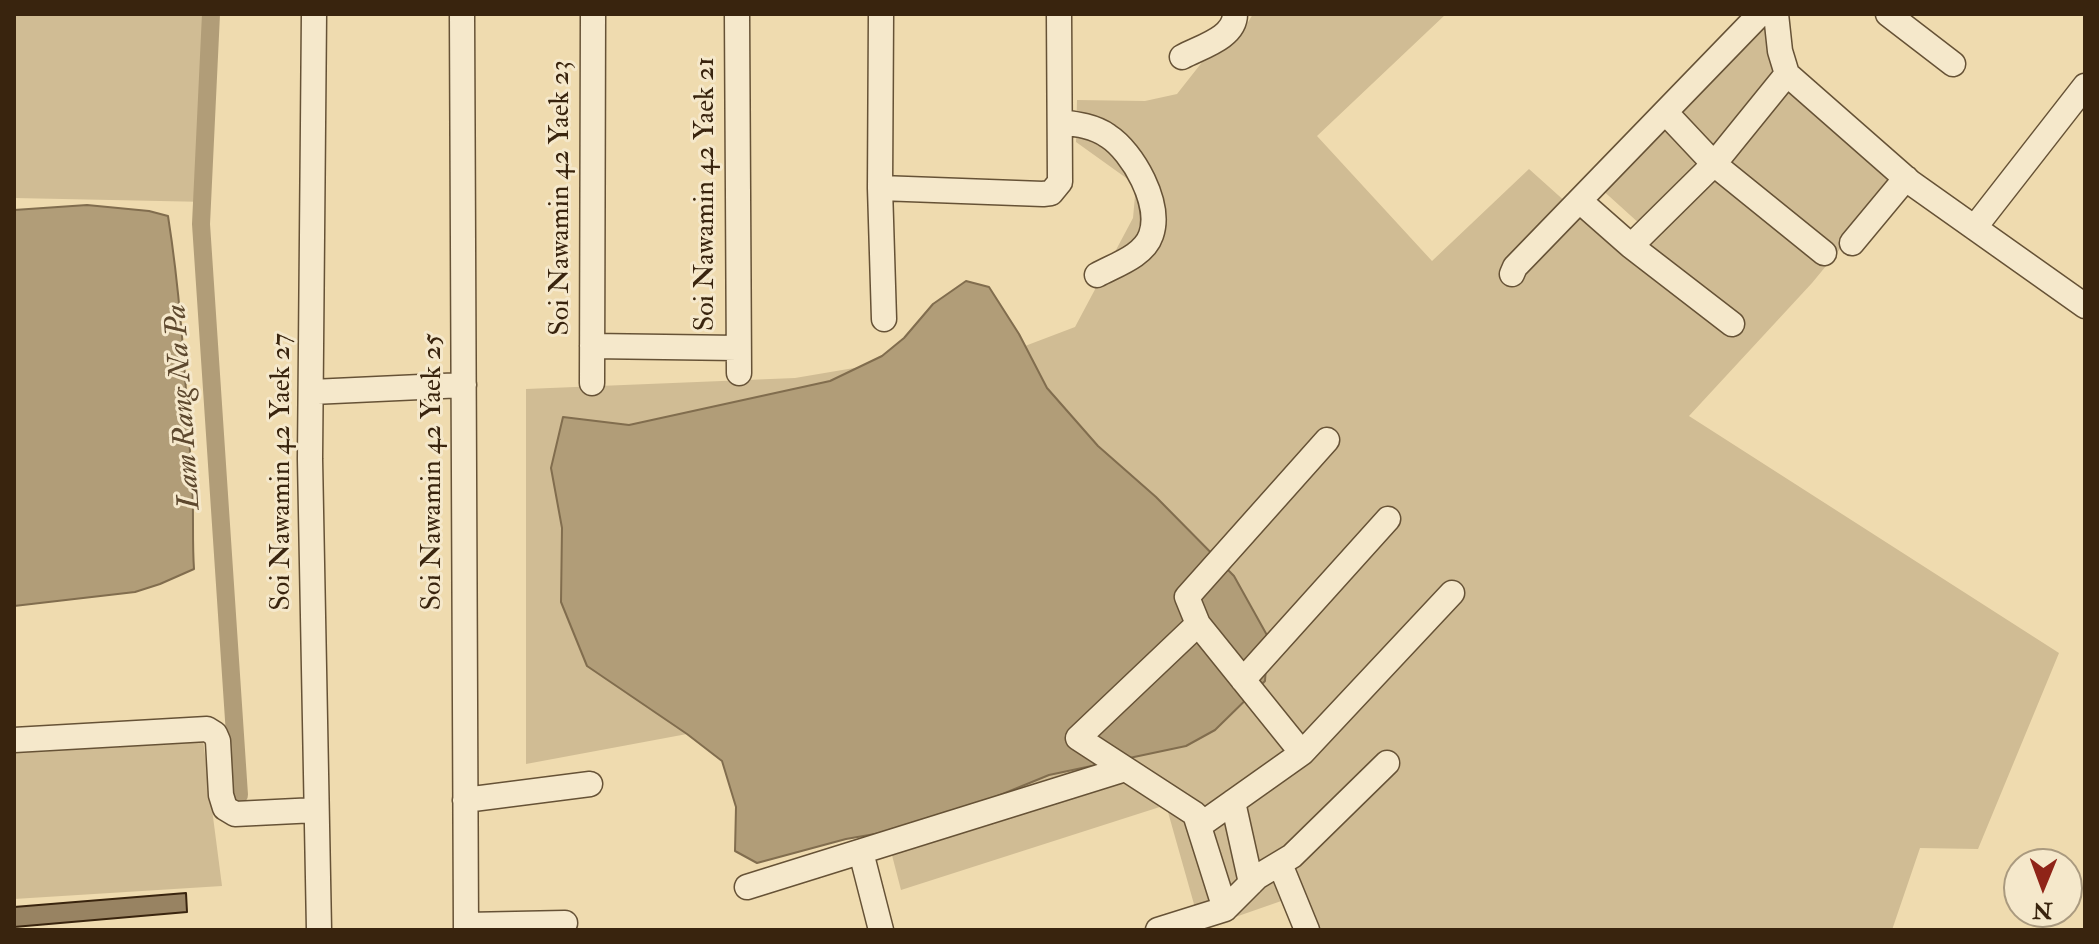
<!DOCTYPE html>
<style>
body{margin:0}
#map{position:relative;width:2099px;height:944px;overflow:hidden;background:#efdbaf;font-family:"IM FELL Double Pica",serif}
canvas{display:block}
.frame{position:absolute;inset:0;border:16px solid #39240e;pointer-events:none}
.north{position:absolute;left:2003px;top:848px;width:80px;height:80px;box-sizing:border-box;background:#f5e8cb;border:2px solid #aa9a7f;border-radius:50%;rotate:181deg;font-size:22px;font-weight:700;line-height:32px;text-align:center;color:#39240e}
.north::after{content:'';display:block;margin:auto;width:28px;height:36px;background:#8f2418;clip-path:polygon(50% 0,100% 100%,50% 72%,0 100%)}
</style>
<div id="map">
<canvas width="2099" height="944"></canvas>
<div class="frame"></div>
<div class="north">N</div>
</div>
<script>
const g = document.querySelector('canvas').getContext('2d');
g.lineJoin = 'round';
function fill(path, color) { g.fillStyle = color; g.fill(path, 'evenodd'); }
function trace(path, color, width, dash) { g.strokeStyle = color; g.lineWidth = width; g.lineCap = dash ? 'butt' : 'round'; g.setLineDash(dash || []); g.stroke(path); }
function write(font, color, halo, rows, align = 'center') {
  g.font = font + ' "IM FELL Double Pica",serif'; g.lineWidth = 6; g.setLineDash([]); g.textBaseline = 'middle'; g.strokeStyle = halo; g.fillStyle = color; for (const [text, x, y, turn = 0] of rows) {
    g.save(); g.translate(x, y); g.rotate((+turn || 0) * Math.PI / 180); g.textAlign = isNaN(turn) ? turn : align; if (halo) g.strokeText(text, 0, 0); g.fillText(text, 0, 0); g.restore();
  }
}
fill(new Path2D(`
 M14 14H208L209 202 14 198Z
 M1253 14H1446L1317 136 1432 261 1529 169 1626 256 1651 234 1599 187 1765 18 1789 86 1896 181 1812 283 1689 416 2059 653 1978 849 1920 848 1892 930H1299L1287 899 1201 929 1166 805 901 890 886 832 983 802 1049 775 1186 746 1156 497 1098 446 1047 388 1025 346 1075 327 1133 218 1136 185 1076 142 1077 100 1145 101 1177 94 1203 61 1239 37Z
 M860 367 830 381 629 425 563 418 551 468 562 528 561 602 587 666 687 734 526 764V389L795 378Z
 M203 740 222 886 14 899V750Z`), '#d0bc94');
const water = new Path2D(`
 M87 205 149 211 168 216C182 304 186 393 192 482 194 511 192 540 194 569L160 584 135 592 14 606V210Z
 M966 281 989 287 1019 334 1047 388 1098 446 1156 497 1234 576 1268 637 1265 681 1215 730 1186 746 1049 775 983 802 904 829 846 839 757 863 735 851 736 807 722 761 687 734 587 666 561 602 562 528 551 468 563 417 629 425 830 381 882 356 904 338 933 304Z`);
fill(water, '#b19d78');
trace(water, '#816d4e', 2);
trace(new Path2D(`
 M211 14 201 224 239 795`), '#b19d78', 18);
const building = new Path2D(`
 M186 893 187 912 14 927V907Z`);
fill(building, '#988362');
trace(building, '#39240e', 2);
const minor = new Path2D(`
 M314 14 310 459 319 930
 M462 14 466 930
 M737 14 739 373
 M881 14 880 188 884 319
 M1776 14 1780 51 1787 74 1910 182 2085 306
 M1888 14 1953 64
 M1182 57C1200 47 1235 38 1235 14
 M1666 113 1714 164 1824 253
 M1060 122C1076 124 1094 126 1108 136 1133 152 1162 204 1151 235 1144 256 1115 265 1097 275
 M880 188 1043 194 1051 193 1060 182 1059 14
 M1581 202 1631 246 1732 324
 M1975 227 2085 86
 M1852 243 1906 178
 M1631 246 1714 164 1787 74
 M1512 274 1515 267 1760 14
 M592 346 737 348
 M592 383 593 14
 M312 392 464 385
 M1198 624 1302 753
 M1243 680 1388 519
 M14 740 207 729 215 734 218 741 221 795 225 808 235 814 316 810
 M465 800 590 784
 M1233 802 1251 883
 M1199 826 1302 753 1452 593
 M861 852 881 930
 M1280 864 1307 930
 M747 887 1125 769
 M1225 909 1195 814 1078 738 1198 624 1187 597 1327 440
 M466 925 565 923
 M1158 930 1225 909 1257 877 1292 856 1387 763`);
trace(minor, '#665236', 27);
trace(minor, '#f5e8cb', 24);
write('28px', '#39240e', '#f5e8cb', [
 ["Soi Nawamin 42 Yaek 21",707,194,-90],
 ["Soi Nawamin 42 Yaek 23",562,198,-90],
 ["Soi Nawamin 42 Yaek 27",283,472,-90],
 ["Soi Nawamin 42 Yaek 25",434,472,-90]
]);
write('italic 30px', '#5d482e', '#f5e8cb', [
 ["Lam Rang Na Pa",185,407,-94]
]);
</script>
